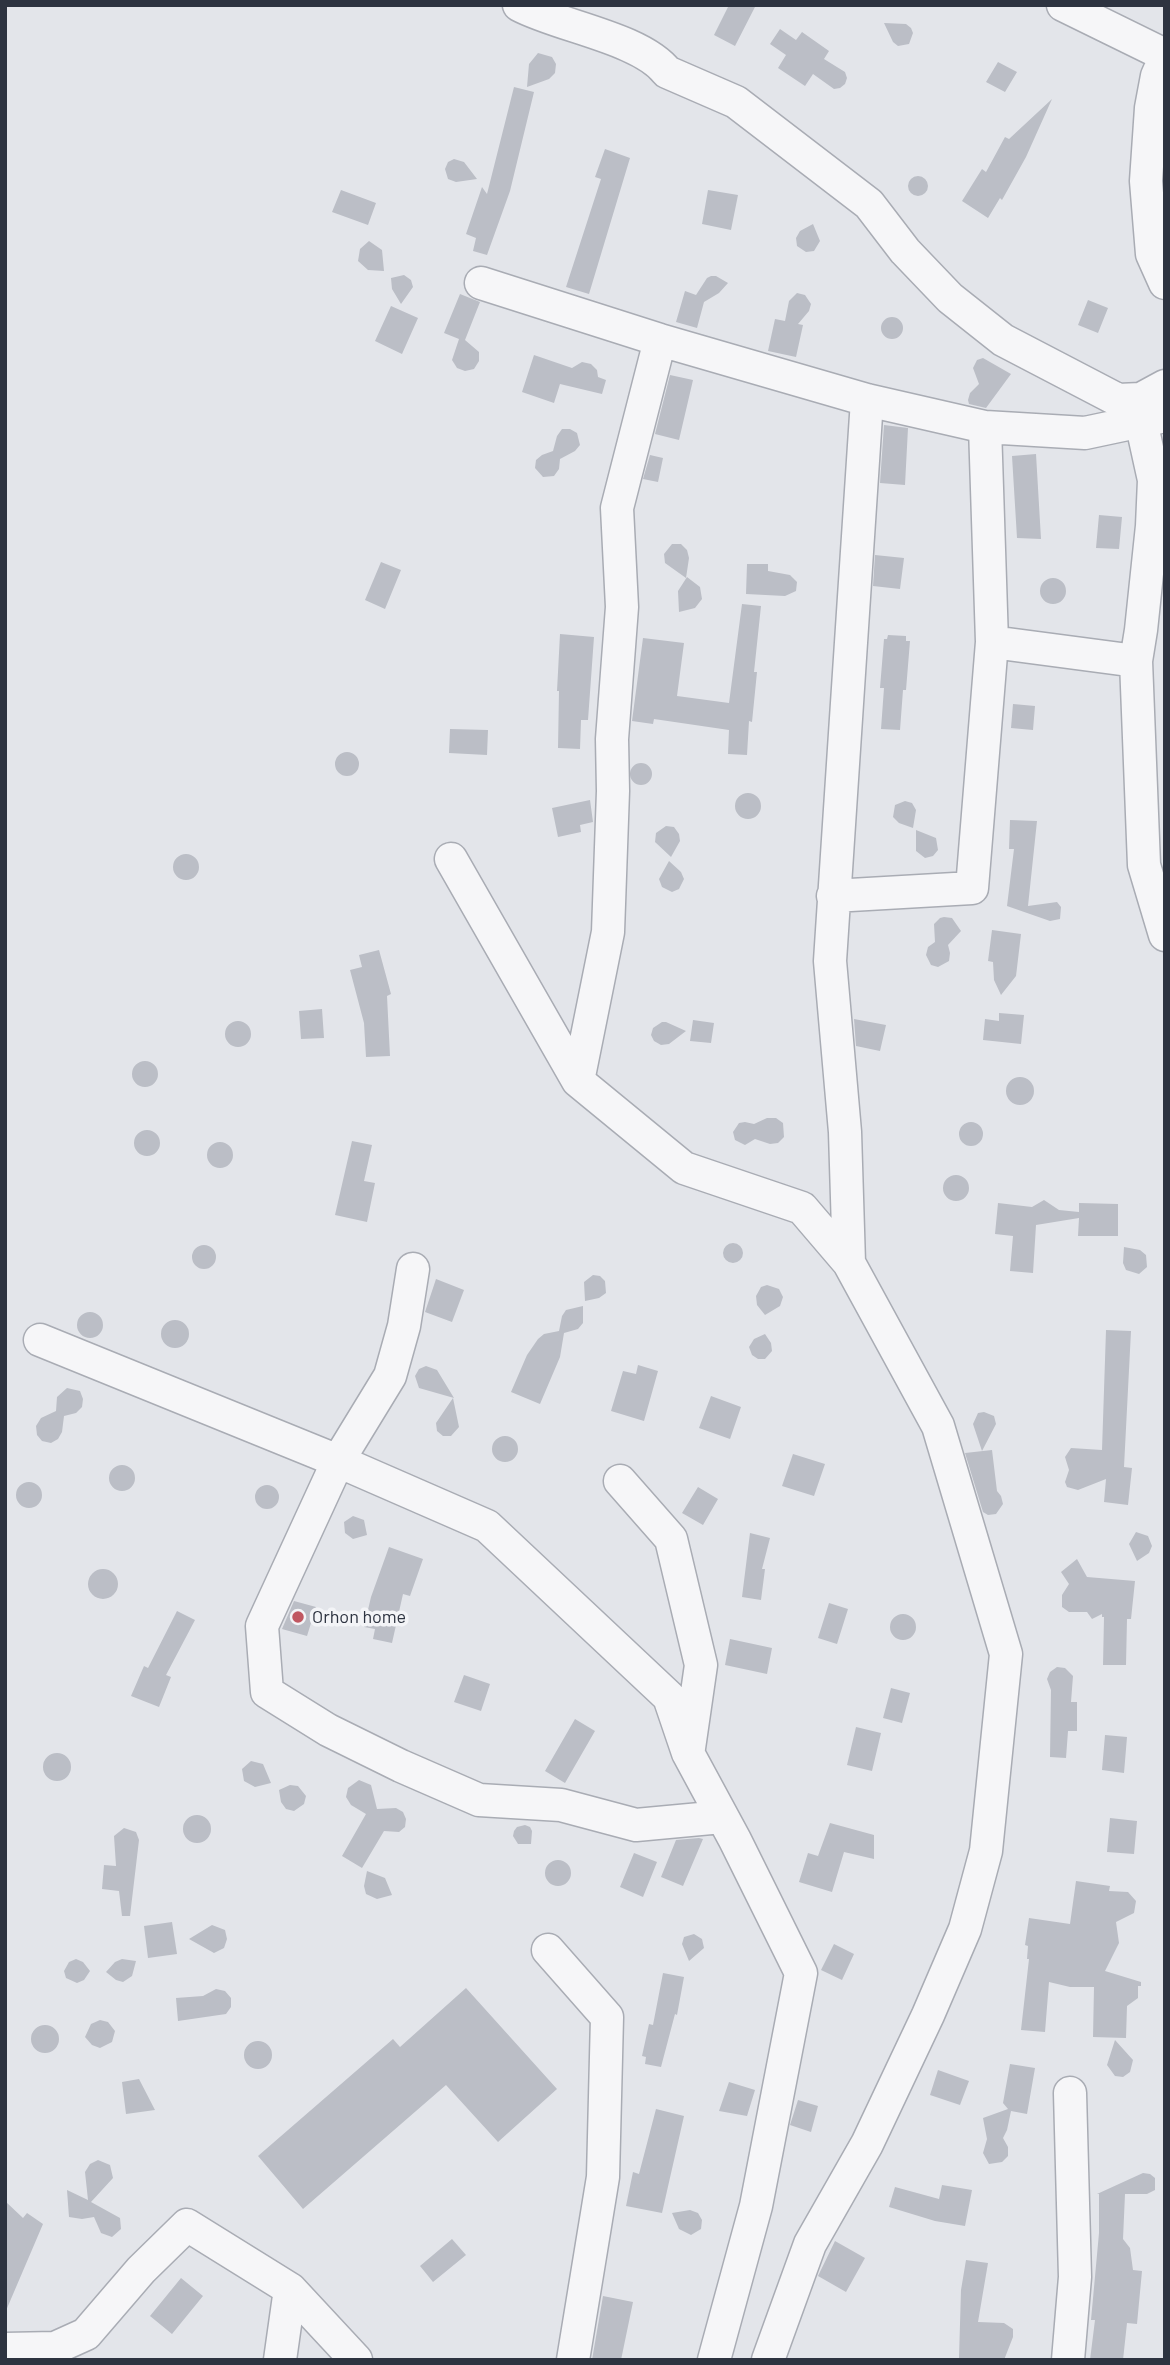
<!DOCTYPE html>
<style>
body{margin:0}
#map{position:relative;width:1170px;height:2365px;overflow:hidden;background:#e3e5ea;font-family:Barlow,sans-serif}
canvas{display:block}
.frame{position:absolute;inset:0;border:7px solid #2d3340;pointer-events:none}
</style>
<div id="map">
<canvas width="1170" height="2365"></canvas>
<div class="frame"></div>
</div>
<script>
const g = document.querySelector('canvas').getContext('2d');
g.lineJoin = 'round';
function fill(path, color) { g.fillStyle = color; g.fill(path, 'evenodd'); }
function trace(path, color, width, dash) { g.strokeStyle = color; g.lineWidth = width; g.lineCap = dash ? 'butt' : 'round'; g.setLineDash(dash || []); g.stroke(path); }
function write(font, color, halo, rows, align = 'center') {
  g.font = font + ' Barlow,sans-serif'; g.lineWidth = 7; g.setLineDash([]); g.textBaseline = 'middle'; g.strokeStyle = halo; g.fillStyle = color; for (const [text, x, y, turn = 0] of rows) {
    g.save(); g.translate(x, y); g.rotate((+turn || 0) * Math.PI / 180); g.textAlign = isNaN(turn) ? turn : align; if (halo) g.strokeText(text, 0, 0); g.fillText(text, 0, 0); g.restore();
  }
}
fill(new Path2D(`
 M729 5H756L735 46 714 35Z
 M884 23 906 24 911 28 913 33 909 44 898 46 893 42Z
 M780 29 796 40 802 32 829 51 824 59 845 72 847 78 845 84 840 88 834 89 813 74 805 86 778 68 786 55 770 44Z
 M538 53 552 57 556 64 555 73 549 79 527 87 529 64Z
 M998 62 1017 72 1005 92 986 82Z
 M514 87 534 92 510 191 487 255 473 251 476 238 466 234 482 187 487 194Z
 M1052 99 1026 157 1002 200 1000 198 988 218 962 201 982 169 986 172 1005 137 1009 139Z
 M605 149 630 158 589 294 566 287 601 179 595 177Z
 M454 159 464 162 477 179 456 182 448 179 445 169 448 162Z
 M908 186a10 10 0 1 1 20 0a10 10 0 1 1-20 0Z
 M341 190 376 203 368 225 332 212Z
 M708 190 738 195 731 230 702 224Z
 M813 224 820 241 814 251 806 252 797 246 796 238 800 231Z
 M369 241 382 250 384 271 368 270 358 261 360 249Z
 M404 275 411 280 413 287 401 304 392 289 391 278Z
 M711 276H716L728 283 719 293 704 302 697 328 676 322 685 291 696 295 707 278Z
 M797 293 805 295 811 304 809 311 798 324 803 325 796 357 768 351 775 319 785 321 789 301Z
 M460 294 480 302 465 340 479 352V361L474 369 465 371 457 368 452 360 459 339 444 333Z
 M1088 300 1108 308 1098 333 1078 325Z
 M391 306 418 318 402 354 375 341Z
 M881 328a11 11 0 1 1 22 0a11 11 0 1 1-22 0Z
 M534 355 572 368 582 362 591 364 597 370 598 377 606 380 602 394 560 384 554 403 522 392Z
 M983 358 1011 374 986 408 969 404 968 400 970 393 979 384 973 368 977 360Z
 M670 375 693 380 679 440 655 434Z
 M884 425 908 428 905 485 880 483Z
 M562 429H570L577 433 580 445 575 451 560 459 559 469 554 476 543 477 535 468 536 460 542 455 553 451 557 436Z
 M1036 454 1041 539 1017 538 1012 456Z
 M650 455 663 458 658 482 643 479Z
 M1099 515 1122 517 1119 549 1096 548Z
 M672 544H681L687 550 689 558 686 578 665 563 664 554Z
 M875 555 904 558 900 589 873 586Z
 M381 562 401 570 385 609 365 600Z
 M747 564H768V571L790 575 797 582 796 591 785 596 746 594Z
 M687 577 700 587 702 599 695 608 679 612 678 591Z
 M1040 591a13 13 0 1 1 26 0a13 13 0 1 1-26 0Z
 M742 604 761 606 754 672H757L752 722 749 721 747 755 728 754 729 730 654 719 653 724 632 721 643 638 684 643 677 696 729 703Z
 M560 634 594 637 588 720H581L580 749 558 748 559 691H557Z
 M888 635 906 636V641H910L906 690H903L900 730 881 729 884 688H880L884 639H887Z
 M1013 704 1035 706 1033 730 1011 728Z
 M450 729 488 730 487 755 449 753Z
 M335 764a12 12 0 1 1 24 0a12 12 0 1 1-24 0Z
 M630 774a11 11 0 1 1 22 0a11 11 0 1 1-22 0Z
 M735 806a13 13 0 1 1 26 0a13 13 0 1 1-26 0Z
 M590 800 593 822 580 825 581 832 558 837 552 808Z
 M905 801 912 803 916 810 913 828 899 823 893 817 895 805Z
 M1010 820 1037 821 1028 906 1057 902 1061 907 1060 919 1050 921 1007 906 1014 849H1009Z
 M666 826 674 827 679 834 680 841 671 857 655 842 656 833Z
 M916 830 936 838 938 850 933 856 925 858 916 851Z
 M173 867a13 13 0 1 1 26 0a13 13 0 1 1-26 0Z
 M669 861 681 872 684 879 679 889 672 892 662 887 659 879Z
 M944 917 952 918 961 931 948 945 950 953 949 961 938 967 931 965 926 955 928 947 935 942 934 924 940 918Z
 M992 930 1021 934 1016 976 1001 995 994 980 993 962 988 961Z
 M379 950 391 994 387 996 390 1056 366 1057 364 1023 350 970 362 967 359 955Z
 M322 1009 324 1038 301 1039 299 1011Z
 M999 1013 1024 1015 1021 1044 983 1040 985 1019 999 1021Z
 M854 1019 886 1025 880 1051 856 1046Z
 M693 1020 714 1023 711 1043 690 1041Z
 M225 1034a13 13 0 1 1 26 0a13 13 0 1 1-26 0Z
 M662 1022H666L686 1031 669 1044 661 1045 654 1041 651 1035 653 1028Z
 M132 1074a13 13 0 1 1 26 0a13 13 0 1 1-26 0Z
 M1006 1091a14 14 0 1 1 28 0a14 14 0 1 1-28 0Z
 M767 1118H776L783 1123 784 1137 778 1143 770 1144 755 1139 745 1145 735 1140 733 1132 739 1123 745 1122 754 1124Z
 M959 1134a12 12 0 1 1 24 0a12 12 0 1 1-24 0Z
 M134 1143a13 13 0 1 1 26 0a13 13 0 1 1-26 0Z
 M352 1141 372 1145 364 1181 375 1183 367 1222 335 1215Z
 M207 1155a13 13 0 1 1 26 0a13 13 0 1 1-26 0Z
 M943 1188a13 13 0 1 1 26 0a13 13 0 1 1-26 0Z
 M1044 1200 1059 1210 1079 1212V1203L1118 1204V1236H1078L1079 1218 1036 1225 1033 1273 1010 1271 1013 1236 995 1234 998 1203 1032 1207Z
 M723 1253a10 10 0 1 1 20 0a10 10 0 1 1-20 0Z
 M192 1257a12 12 0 1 1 24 0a12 12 0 1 1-24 0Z
 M1124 1247 1140 1250 1146 1255 1147 1267 1139 1274 1126 1270 1123 1263Z
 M593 1275 600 1276 605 1281 606 1293 599 1298 585 1301 584 1282Z
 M436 1279 464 1290 452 1322 425 1312Z
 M767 1285 779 1289 783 1297 780 1306 765 1315 757 1305 756 1296 761 1287Z
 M583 1306V1323L578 1329 564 1333 560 1357 540 1404 511 1392 527 1355 538 1339 544 1334 559 1331 562 1316 566 1310Z
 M77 1325a13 13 0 1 1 26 0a13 13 0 1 1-26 0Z
 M161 1334a14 14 0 1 1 28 0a14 14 0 1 1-28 0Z
 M1106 1330 1131 1331 1124 1467 1132 1468 1128 1505 1104 1502 1106 1479 1078 1490 1067 1487 1065 1482 1069 1470 1065 1457 1071 1448 1102 1450Z
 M765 1334 771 1343 772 1351 765 1359H758L752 1355 749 1347 754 1339Z
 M638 1365 658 1371 644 1421 611 1411 623 1371 636 1374Z
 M426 1366 437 1370 454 1398 419 1388 415 1376 419 1369Z
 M67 1388 80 1391 83 1399 82 1407 76 1413 64 1416 62 1432 58 1439 51 1443 42 1441 37 1435 36 1426 41 1418 56 1411 57 1397Z
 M711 1396 741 1407 730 1439 699 1428Z
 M453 1398 459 1427 451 1436H443L437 1431 436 1423Z
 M984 1412 994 1416 996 1424 982 1451 973 1424 978 1413Z
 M492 1449a13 13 0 1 1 26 0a13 13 0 1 1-26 0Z
 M992 1450 997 1491 1001 1496 1003 1504 996 1514 988 1515 983 1512 965 1453Z
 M793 1454 825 1464 814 1496 782 1486Z
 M109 1478a13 13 0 1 1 26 0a13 13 0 1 1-26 0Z
 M16 1495a13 13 0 1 1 26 0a13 13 0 1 1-26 0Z
 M255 1497a12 12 0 1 1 24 0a12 12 0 1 1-24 0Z
 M698 1487 718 1499 703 1525 682 1513Z
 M353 1516 364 1520 367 1535 353 1539 345 1533 344 1522Z
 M1136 1532 1148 1536 1152 1546 1149 1553 1137 1561 1129 1544Z
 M750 1533 770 1538 762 1569H765L761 1600 742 1597Z
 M389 1547 423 1559 410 1596 403 1594 392 1643 373 1639 375 1629 364 1627 371 1597Z
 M1077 1559 1087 1577 1135 1581 1131 1619H1127L1126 1665H1103L1104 1617H1102V1614L1092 1619 1087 1612H1069L1062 1607V1595L1069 1584 1061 1572Z
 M88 1584a15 15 0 1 1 30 0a15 15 0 1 1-30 0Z
 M294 1601 316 1607 307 1636 282 1629Z
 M829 1603 848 1609 837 1644 818 1638Z
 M177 1611 195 1620 166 1675 171 1677 159 1707 131 1696 144 1666 148 1668Z
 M890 1627a13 13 0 1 1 26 0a13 13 0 1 1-26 0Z
 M730 1639 772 1648 767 1674 725 1665Z
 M1057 1667 1065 1668 1073 1676 1071 1702H1077V1731H1068L1066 1758 1050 1757 1051 1690 1047 1679 1050 1672Z
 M464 1675 490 1684 481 1711 454 1702Z
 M891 1688 910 1693 902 1723 883 1718Z
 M575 1719 595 1731 565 1783 545 1771Z
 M856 1727 881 1733 872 1771 847 1765Z
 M1105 1735 1127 1737 1124 1773 1102 1770Z
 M43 1767a14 14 0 1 1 28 0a14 14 0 1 1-28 0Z
 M251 1761 263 1764 271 1783 255 1787 244 1781 242 1769Z
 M359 1780 371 1785 377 1809 396 1808 403 1812 406 1819 405 1827 399 1832 384 1831 362 1868 342 1856 366 1814 351 1805 346 1797 348 1788Z
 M290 1785 298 1786 306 1796 304 1804 294 1811 286 1809 281 1802 279 1790Z
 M183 1829a14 14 0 1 1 28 0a14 14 0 1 1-28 0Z
 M1110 1818 1137 1821 1134 1854 1107 1852Z
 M830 1823 874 1835V1859L844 1852 832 1892 799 1882 808 1853 818 1856Z
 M525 1825 530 1827 532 1831 531 1844H518L513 1836 514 1831 517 1827Z
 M124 1828 136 1832 139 1840 130 1916H122L119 1891 102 1889 104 1865 116 1866 114 1836Z
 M699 1838 703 1839 683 1886 661 1877 676 1840Z
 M634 1853 657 1862 643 1897 620 1887Z
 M545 1873a13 13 0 1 1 26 0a13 13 0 1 1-26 0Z
 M367 1871 385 1878 392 1895 377 1899 366 1894 364 1886Z
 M1076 1881 1110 1886 1109 1891 1128 1892 1136 1901 1134 1913 1116 1922 1119 1943 1105 1971 1141 1982V1986H1138V1998L1127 2006 1126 2038 1093 2037 1094 1987H1070L1049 1982 1045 2032 1021 2030 1029 1959H1027L1028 1946 1025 1945 1029 1918 1070 1924Z
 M172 1922 177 1954 148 1958 144 1926Z
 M212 1925 225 1930 227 1939 224 1948 214 1953 189 1939Z
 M694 1934 702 1939 704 1948 689 1961 682 1944 684 1937Z
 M834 1944 854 1954 842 1980 821 1970Z
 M76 1959 83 1962 90 1971 84 1980 77 1983 66 1978 64 1971 69 1962Z
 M122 1959 136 1961 132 1976 123 1982 116 1980 106 1972 115 1962Z
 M663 1973 684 1977 677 2015 675 2014 661 2067 645 2064 646 2057 642 2056 649 2024 653 2025Z
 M466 1988 557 2089 498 2142 446 2085 303 2209 258 2156 393 2039 400 2047Z
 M216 1989 225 1991 231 1998V2007L226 2014 178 2021 176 1998 203 1996Z
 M100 2020 108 2022 115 2031 112 2042 100 2048 92 2045 85 2037 91 2024Z
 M31 2039a14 14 0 1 1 28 0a14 14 0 1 1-28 0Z
 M1115 2040 1133 2060 1130 2072 1123 2077 1115 2076 1107 2065Z
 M244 2055a14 14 0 1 1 28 0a14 14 0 1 1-28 0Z
 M1010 2064 1035 2068 1027 2114 1011 2111 1007 2130 1003 2138 1008 2147V2156L1002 2162 989 2164 983 2153 987 2139 983 2118 1008 2109 1003 2103Z
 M938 2070 969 2081 960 2105 930 2095Z
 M139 2079 155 2110 126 2114 122 2082Z
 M729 2082 755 2090 747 2116 719 2111Z
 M798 2100 818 2106 811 2132 790 2125Z
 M656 2109 684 2116 662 2213 626 2206 633 2172 639 2174Z
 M98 2160 110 2165 113 2178 91 2202 120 2218 121 2229 112 2237 101 2233 94 2217 82 2219 69 2217 67 2190 88 2200 85 2172 90 2164Z
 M1143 2173 1150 2174 1155 2178V2190L1147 2194H1125L1123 2239 1130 2248 1133 2270 1142 2271 1137 2324 1127 2323 1123 2360H1090L1095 2320H1091L1099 2233V2194H1097Z
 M942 2185 972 2190 965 2226 935 2221 889 2207 895 2187 939 2199Z
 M5 2201 23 2218 27 2213 43 2224 5 2313Z
 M690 2210 698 2213 702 2220 701 2229 691 2235 679 2229 672 2213Z
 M452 2239 466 2255 433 2282 420 2266Z
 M835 2241 865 2258 846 2292 818 2276Z
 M966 2260 988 2263 978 2322 1004 2323 1013 2329V2337L1004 2360 959 2358 961 2290Z
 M181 2278 203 2296 172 2334 150 2316Z
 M603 2296 633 2302 621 2360H592Z`), '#bbbec6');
const minor = new Path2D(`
 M519 5C558 26 641 38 667 72L736 102 869 204 905 251 950 298 1003 340 1118 400 1141 399 1165 386
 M1063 5 1165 55
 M1165 58 1157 76 1151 108 1146 181 1152 254 1165 283
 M481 283 660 340 867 400 985 427 1085 433 1165 416
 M992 642 1136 661 1144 865 1165 935
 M1136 661 1141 630 1152 526 1154 480 1141 421
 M451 859 578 1081 684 1168 802 1208 849 1263
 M833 896 972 888 992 642 985 427
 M578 1081 608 932 613 791 612 739 622 607 617 508 660 340
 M413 1269 404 1326 390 1376 338 1461 262 1626 267 1692 328 1730 401 1766 479 1800 561 1805 636 1825 722 1817
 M40 1340 338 1461 487 1526 669 1697 688 1753 735 1840 801 1973 756 2206 714 2360
 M620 1481 671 1539 701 1665 689 1748
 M548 1950 607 2017 603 2177 573 2360
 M5 2349 55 2348 86 2334 141 2270 187 2225 290 2289 356 2360
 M280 2360 290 2289
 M768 2360 810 2244 867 2144 928 2015 965 1929 986 1851 1006 1654 938 1426 849 1263 845 1132 830 961 867 400
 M1068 2360 1075 2277 1070 2093`);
trace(minor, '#a9acb4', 35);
trace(minor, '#f6f6f8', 32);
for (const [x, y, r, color] of [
 [298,1617,7,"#c05761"]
]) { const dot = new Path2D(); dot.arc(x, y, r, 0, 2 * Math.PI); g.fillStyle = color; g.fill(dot); trace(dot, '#f3f4f7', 2.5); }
write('18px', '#2d3340', '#f3f4f7', [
 ["Orhon home",312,1617]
], 'left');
</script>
